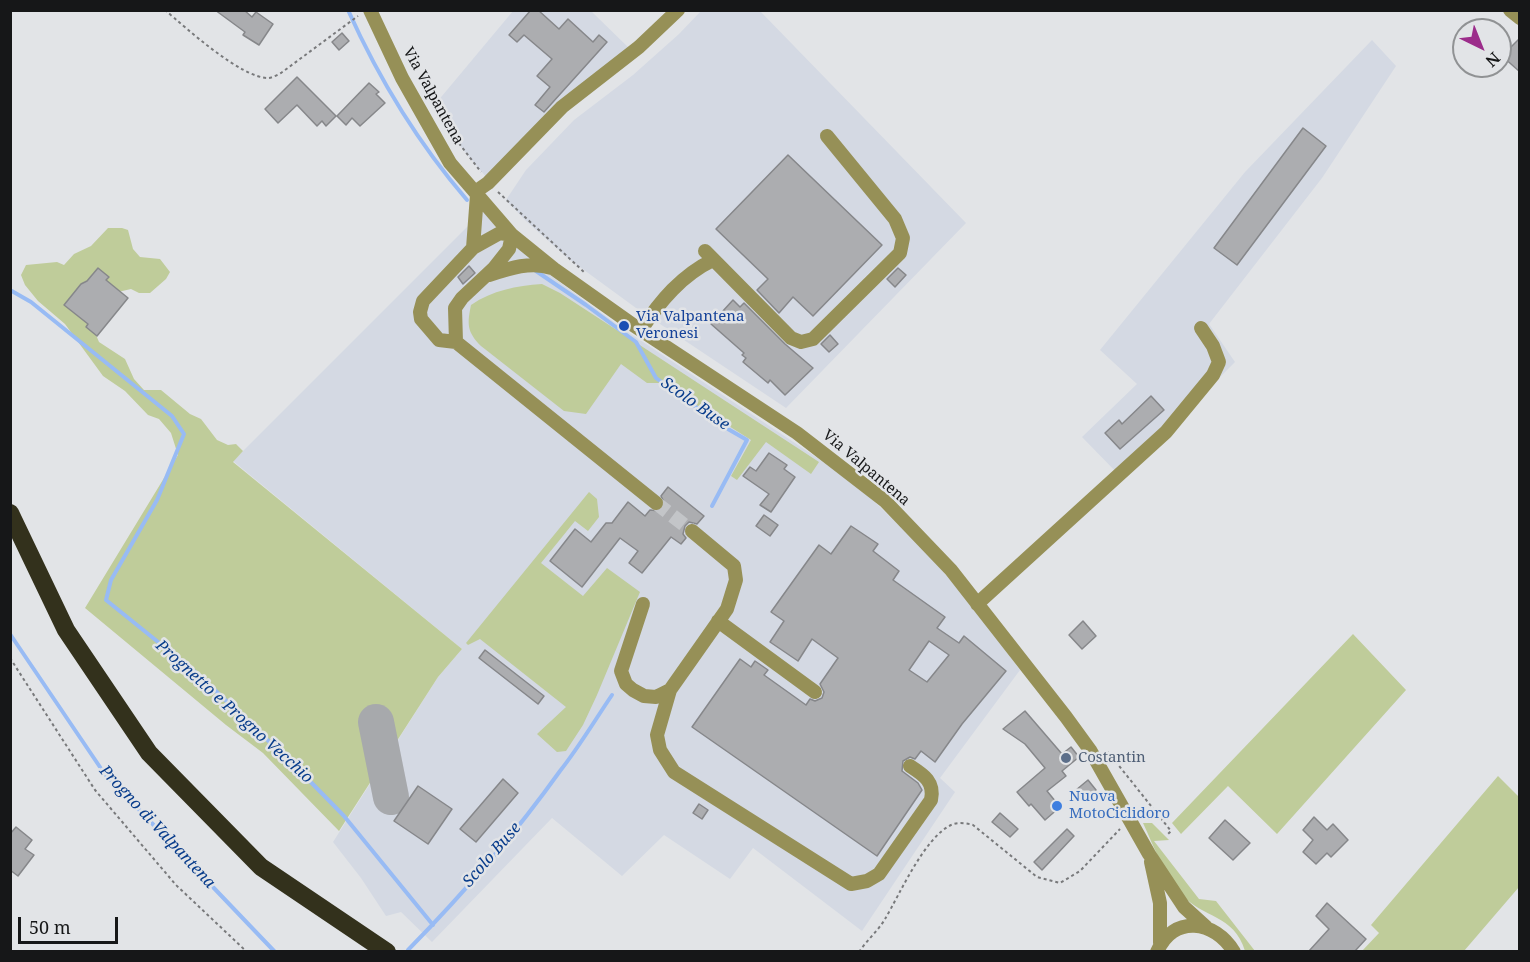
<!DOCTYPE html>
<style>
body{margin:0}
#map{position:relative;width:1530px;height:962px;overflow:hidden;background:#e2e4e7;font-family:"Noto Serif",serif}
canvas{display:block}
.frame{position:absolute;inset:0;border:12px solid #161718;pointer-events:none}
.north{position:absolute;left:1452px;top:18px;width:60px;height:60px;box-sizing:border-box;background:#e2e4e7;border:2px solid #909294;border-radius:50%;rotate:137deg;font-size:16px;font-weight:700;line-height:24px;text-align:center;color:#161718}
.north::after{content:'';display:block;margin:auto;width:21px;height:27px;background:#9c2d8b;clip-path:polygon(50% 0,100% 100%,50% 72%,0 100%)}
.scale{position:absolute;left:18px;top:917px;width:100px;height:27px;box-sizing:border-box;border:3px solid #161718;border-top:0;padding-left:8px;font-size:18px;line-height:21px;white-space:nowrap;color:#161718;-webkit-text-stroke:4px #e2e4e7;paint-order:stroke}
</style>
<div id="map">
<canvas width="1530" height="962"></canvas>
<div class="frame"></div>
<div class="north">N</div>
<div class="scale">50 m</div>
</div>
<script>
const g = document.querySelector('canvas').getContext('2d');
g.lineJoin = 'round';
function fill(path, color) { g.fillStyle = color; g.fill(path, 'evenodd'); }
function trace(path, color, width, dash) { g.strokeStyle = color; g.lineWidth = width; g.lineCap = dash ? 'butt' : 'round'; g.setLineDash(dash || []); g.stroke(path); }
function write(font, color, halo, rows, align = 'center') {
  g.font = font + ' "Noto Serif",serif'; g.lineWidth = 5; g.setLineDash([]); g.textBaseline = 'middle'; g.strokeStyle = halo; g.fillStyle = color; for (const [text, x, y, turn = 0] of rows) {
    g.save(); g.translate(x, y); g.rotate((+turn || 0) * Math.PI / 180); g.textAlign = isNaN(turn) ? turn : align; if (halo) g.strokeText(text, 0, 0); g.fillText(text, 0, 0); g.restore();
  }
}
fill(new Path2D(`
 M513 11H591L631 50 492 184 461 147 437 102Z
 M701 11H760L966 223 786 408 636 308 569 259 526 221 506 200 526 170 574 120 633 75 679 34Z
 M1372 40 1396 66 1322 178 1209 324 1235 362 1121 477 1082 437 1137 384 1100 350 1245 172Z
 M483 211 509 238 554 278 622 328 825 463 873 500 924 550 972 605 1020 670 940 778 955 792 862 931 753 848 730 879 664 835 622 876 552 818 432 942 401 912 386 916 361 878 333 842 438 677 462 649 233 461Z`), '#d4d9e3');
fill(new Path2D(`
 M108 228H122L128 230 133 249 140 257 160 259 170 272 166 279 150 293H139L131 289 118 292 96 335 99 342 125 359 134 379 144 390H161L190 414 201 419 217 440 228 445 236 444 243 451 233 462 462 649 438 677 339 831 263 753 226 725 85 608 178 455 171 433 159 419 148 415 125 391 103 376 65 324 38 301 25 285 21 275 26 265 57 262 64 265 74 254 91 246Z
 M542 284 560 293 819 462 811 474 766 442 737 480 731 476 751 440 661 383H647L621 364 586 414 564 411 481 346C467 332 467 324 471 305 493 290 516 286 542 284Z
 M589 492 597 499 599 517 588 531 575 521 541 563 583 596 607 568 640 592 597 695 583 725 566 751 557 752 537 734 566 707 480 639 468 645 466 643Z
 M1353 634 1406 690 1277 834 1228 786 1181 834 1172 823Z
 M1498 776 1519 797V887L1464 951H1362L1379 933 1371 925Z
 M1143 823H1152L1169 840 1154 841 1199 899 1216 901 1255 951H1245C1234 914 1203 919 1181 894 1164 874 1154 847 1143 823Z`), '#bfcc9a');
trace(new Path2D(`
 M348 10C379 79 418 143 467 200
 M536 271 586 305 636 342 656 378 721 425 747 440 712 506
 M10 290 31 302 172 416 184 434 157 500 111 580 106 600 199 675 299 770 344 816 433 925
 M10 634 104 773 275 952
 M408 950C462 895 515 834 560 771 579 747 595 720 612 695`), '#98bbf4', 4);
trace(new Path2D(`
 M376 722 391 797`), '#a7a9ac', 36);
const building = new Path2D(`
 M215 10H244L252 17 256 12 273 24 259 45 243 35 245 32Z
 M531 10H538L559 29 568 19 593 42 599 35 607 42 544 112 535 105 550 87 537 76 552 59 524 35 517 42 509 35Z
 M342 33 349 41 339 50 332 42Z
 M1520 38V72L1502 56Z
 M297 77 336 116 326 126 322 121 317 126 297 105 278 123 265 109Z
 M369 83 379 92 376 94 385 103 360 126 352 118 346 125 337 116Z
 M1303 128 1326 146 1237 265 1214 248Z
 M788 155 882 245 813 316 793 297 779 313 757 290 768 279 716 229Z
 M469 266 475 273 463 284 458 277Z
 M98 268 109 277 106 280 128 298 97 336 86 327 88 324 64 305 81 284 87 281Z
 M898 268 906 275 895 287 887 279Z
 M733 300 740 307 744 303 785 344 813 368 785 395 770 380 768 383 743 362 746 358 742 355 744 353 711 324Z
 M830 335 838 344 829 352 821 344Z
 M1151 396 1164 410 1120 449 1105 433 1119 420 1122 424Z
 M769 453 787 465 784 469 795 477 771 512 760 505 769 494 743 476 750 467 756 471Z
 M668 487 704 516 697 524 689 522 685 526 683 534 686 538 681 544 671 537 642 573 629 563 638 551 620 538 582 587 550 561 575 529 591 542 606 523H612L628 502 645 516 650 510 660 511 665 504 661 496Z
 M764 515 778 525 770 536 756 526Z
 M851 526 878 544 873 551 899 571 893 580 945 617 937 628 959 643 964 636 1006 671 962 724 935 762 921 751 915 759 910 757 903 761 902 771 918 783 922 790 877 856 692 727 740 659 751 667 755 661 768 670 764 675 806 705 810 699 815 701 822 698 824 692 820 684 838 658 812 639 798 661 770 642 784 621 771 612 819 545 831 554ZM929 641 949 655 927 682 909 670Z
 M1083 621 1096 636 1082 649 1069 635Z
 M485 650 544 696 538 704 479 658Z
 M1025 711 1062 754 1071 747 1079 757 1062 771 1066 776 1047 791 1060 807 1045 820 1031 804 1029 806 1017 792 1045 768 1025 744 1003 729Z
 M503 779 518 793 476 842 460 829Z
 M1088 780 1096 790 1084 800 1076 790Z
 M418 786 452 809 428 844 394 821Z
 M699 804 708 810 702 819 693 813Z
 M1000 813 1018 829 1010 837 992 822Z
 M1314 817 1327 830 1333 824 1348 840 1331 857 1327 853 1316 864 1303 852 1313 840 1303 830Z
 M1225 820 1250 843 1233 860 1209 838Z
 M16 827 32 840 25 849 34 855 18 876 10 870V834Z
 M1067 829 1074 836 1042 870 1034 862Z
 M1327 903 1366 939 1355 951H1309L1329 929 1316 916Z`);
fill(building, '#acadb0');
trace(building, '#86878a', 1.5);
trace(new Path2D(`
 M656 503 692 531`), '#c3c5c8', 14, [14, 7]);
trace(new Path2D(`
 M165 10C186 28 241 78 268 78 272 78 277 75 281 73L358 16
 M448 129 481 172
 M498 192 584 272
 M10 658 95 790 176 885 247 952
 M1108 752 1171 831 1168 834
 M859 952C867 940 878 931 885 919 900 894 924 838 951 825 957 822 966 823 973 825L1037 877 1060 883 1080 871 1120 829`), '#78797b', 2, [3, 3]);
trace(new Path2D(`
 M370 10 402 78 450 163 512 235 554 269 633 325 797 433 885 501 951 570 1066 717 1090 750 1149 854 1184 907 1206 927
 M1510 10 1520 18
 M475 192 488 183 562 107 639 47 678 10
 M512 235 500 233 473 248 423 301 420 312 421 319 439 340 456 342 656 503
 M473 248 477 195
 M705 251 791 338 801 342 813 339 900 253 903 238 895 219 827 136
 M489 275C510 268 531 261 552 268
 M641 330C660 301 682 275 713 260
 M456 342 455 308 462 298 494 268 509 249 512 235
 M643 604 621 671 626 684 633 690 644 696 656 697 670 690 727 609 736 580 734 566 692 531
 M977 604 1166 432 1213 375 1219 362 1213 346 1201 328
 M718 621 815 692
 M670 690 657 735 660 750 674 772 851 884 867 881 879 874 931 800C935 782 924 775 910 766
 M1151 862 1160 903V943
 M1157 952C1173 914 1215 920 1234 952`), '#969057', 14);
trace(new Path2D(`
 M10 513 66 630 149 753 261 867 387 952`), '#33311c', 18);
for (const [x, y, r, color] of [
 [624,326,6,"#1a4fb4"],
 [1066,758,6,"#5c6f8a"],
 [1057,806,6,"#3f7fe0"]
]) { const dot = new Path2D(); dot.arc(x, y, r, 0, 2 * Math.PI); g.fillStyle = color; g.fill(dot); trace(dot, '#e2e4e7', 2); }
write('15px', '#161718', '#e2e4e7', [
 ["Via Valpantena",433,96,61],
 ["Via Valpantena",866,468,40]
]);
write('15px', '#164399', '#e2e4e7', [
 ["Via Valpantena",636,317],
 ["Veronesi",636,334]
], 'left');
write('15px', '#4e5e75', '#e2e4e7', [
 ["Costantin",1078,758]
], 'left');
write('15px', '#366cbe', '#e2e4e7', [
 ["Nuova",1069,797],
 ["MotoCiclidoro",1069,814]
], 'left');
write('italic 16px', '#083c8b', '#e2e4e7', [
 ["Scolo Buse",695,404,35],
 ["Prognetto e Progno Vecchio",234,712,42],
 ["Progno di Valpantena",157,827,47],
 ["Scolo Buse",492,855,-49]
]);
</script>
